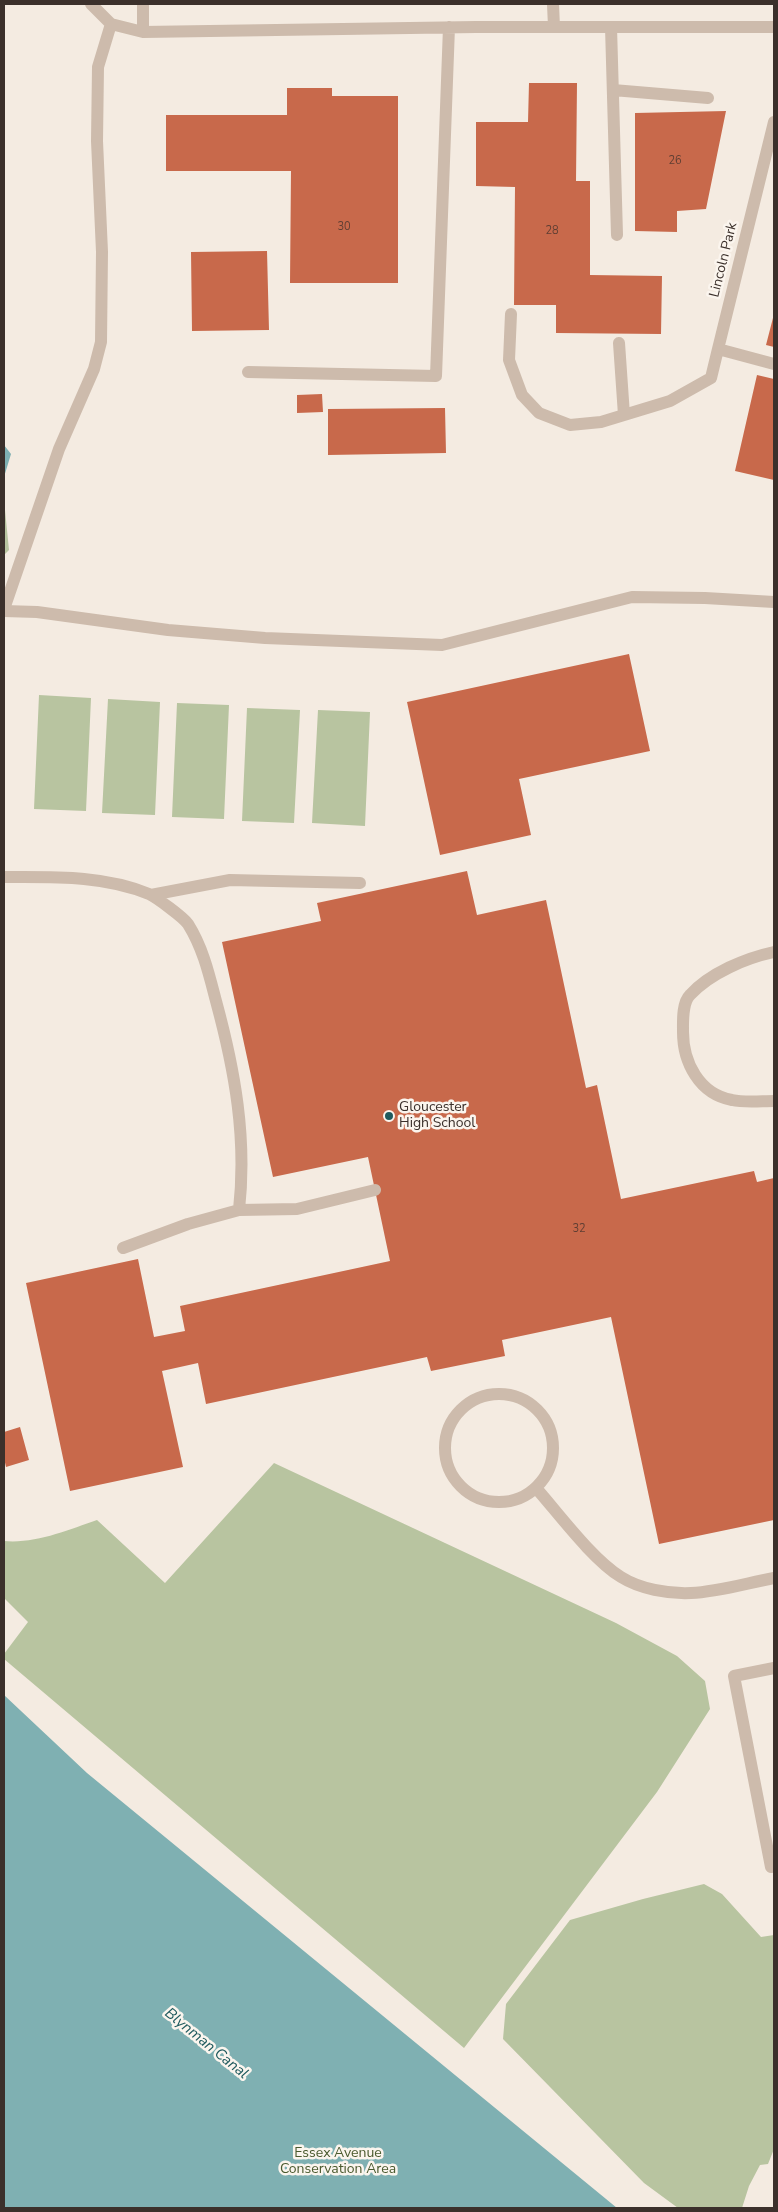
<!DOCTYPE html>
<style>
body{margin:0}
#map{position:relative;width:778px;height:2212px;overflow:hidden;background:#f4ebe1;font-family:"Nunito Sans",sans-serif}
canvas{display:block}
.frame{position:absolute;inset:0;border:5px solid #3b302b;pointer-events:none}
</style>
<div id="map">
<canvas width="778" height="2212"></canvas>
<div class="frame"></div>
</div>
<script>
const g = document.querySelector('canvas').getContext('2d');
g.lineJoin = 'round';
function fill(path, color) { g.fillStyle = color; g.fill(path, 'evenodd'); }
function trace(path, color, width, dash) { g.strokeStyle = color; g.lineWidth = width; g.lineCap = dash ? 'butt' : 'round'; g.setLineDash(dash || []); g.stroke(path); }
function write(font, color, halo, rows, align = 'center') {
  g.font = font + ' "Nunito Sans",sans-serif'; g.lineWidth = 5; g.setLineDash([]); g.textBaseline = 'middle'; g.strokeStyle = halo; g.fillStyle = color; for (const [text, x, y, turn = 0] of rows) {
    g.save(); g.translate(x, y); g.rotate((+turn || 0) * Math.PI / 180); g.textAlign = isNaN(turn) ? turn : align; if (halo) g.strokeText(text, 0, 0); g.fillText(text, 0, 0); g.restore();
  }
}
fill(new Path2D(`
 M4 500 9 550 4 555Z
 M39 695 91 698 86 811 34 809Z
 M108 699 160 702 155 815 102 813Z
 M177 703 229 705 224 819 172 817Z
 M247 708 300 710 294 823 242 821Z
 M318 710 370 712 365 826 312 823Z
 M274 1463 616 1623 677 1656 705 1681 710 1709 657 1792 464 2048 4 1659V1654L28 1622 4 1598V1541C35 1544 68 1530 97 1520L165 1583Z
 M704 1884 722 1894 761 1937 774 1935V2149L768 2164 760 2165 749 2186 742 2208H678L644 2183 503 2039 506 2004 570 1920 643 1899Z`), '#b8c4a0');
fill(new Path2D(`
 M4 445 11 454 4 477Z
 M4 1695 87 1773 617 2208H4Z`), '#7fb0b2');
fill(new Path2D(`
 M529 83H577L576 181H590V275L662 276 661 334 556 333V305H514L515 187 476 186V122H528Z
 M287 88H332V96H398V283H290L291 171H166V115H287Z
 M726 111 706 209 677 211V232L635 231V113Z
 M267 251 269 330 192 331 191 252Z
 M774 314V347L766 345Z
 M757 375 774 379V480L735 471Z
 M322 394 323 412 297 413V395Z
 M445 408 446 453 328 455V409Z
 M629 654 650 751 519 779 531 835 440 855 407 702Z
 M467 871 477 915 546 900 586 1088 597 1085 621 1199 754 1171 757 1182 774 1178V1520L659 1544 611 1317 502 1340 505 1356 431 1371 427 1357 206 1404 198 1363 162 1371 183 1467 70 1491 26 1283 138 1259 154 1337 185 1331 180 1306 390 1261 368 1157 273 1177 222 942 321 921 317 903Z
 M20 1427 29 1460 6 1467 4 1458V1432Z`), '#c8694b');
trace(new Path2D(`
 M91 4 111 24
 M143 4V32
 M553 4 554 27
 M111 24 143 32 476 27H774
 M611 27 617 235
 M613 90 708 98
 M774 122 718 349 774 364
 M511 314 509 360 522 395 539 413 570 425 601 422 670 401 711 378 718 349
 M619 343 624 415
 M248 372 436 376 449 27
 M4 609 59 449 94 369 101 342 102 252 97 141 98 67 111 24
 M4 611 37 612 168 630 265 638 442 645 632 597 705 598 774 602
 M4 877C52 877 104 875 149 894 157 898 183 917 188 924 203 948 209 974 216 1001 235 1071 247 1138 239 1210
 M151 895 230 880 360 883
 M774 952C746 958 710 973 690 995 682 1003 683 1021 683 1032 683 1062 699 1094 732 1100 745 1103 761 1101 774 1101
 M123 1248 188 1224 239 1210 297 1209 375 1190
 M445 1448a54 54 0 1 1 108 0a54 54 0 1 1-108 0Z
 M536 1488C559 1514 592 1559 621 1577 640 1589 668 1594 691 1593 718 1592 747 1583 774 1578
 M774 1668 734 1676 771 1867 774 1866`), '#cdbbac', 12);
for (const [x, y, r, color] of [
 [389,1116,5,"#1f5a5e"]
]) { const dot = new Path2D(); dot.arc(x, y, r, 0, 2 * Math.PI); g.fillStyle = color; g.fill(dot); trace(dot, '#fbf5ee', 2); }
write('11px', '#5e3e33', null, [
 ["26",675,161],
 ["30",344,227],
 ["28",552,231],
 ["32",579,1229]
]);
write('14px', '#3b302b', '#fbf5ee', [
 ["Lincoln Park",724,260,-76]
]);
write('14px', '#3b302b', '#fbf5ee', [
 ["Gloucester",399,1108],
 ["High School",399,1124]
], 'left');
write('14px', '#4a5a2e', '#fbf5ee', [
 ["Essex Avenue",338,2154],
 ["Conservation Area",338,2170]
]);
write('italic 15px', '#1f5a5e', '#fbf5ee', [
 ["Blynman Canal",206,2044,39]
]);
</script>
